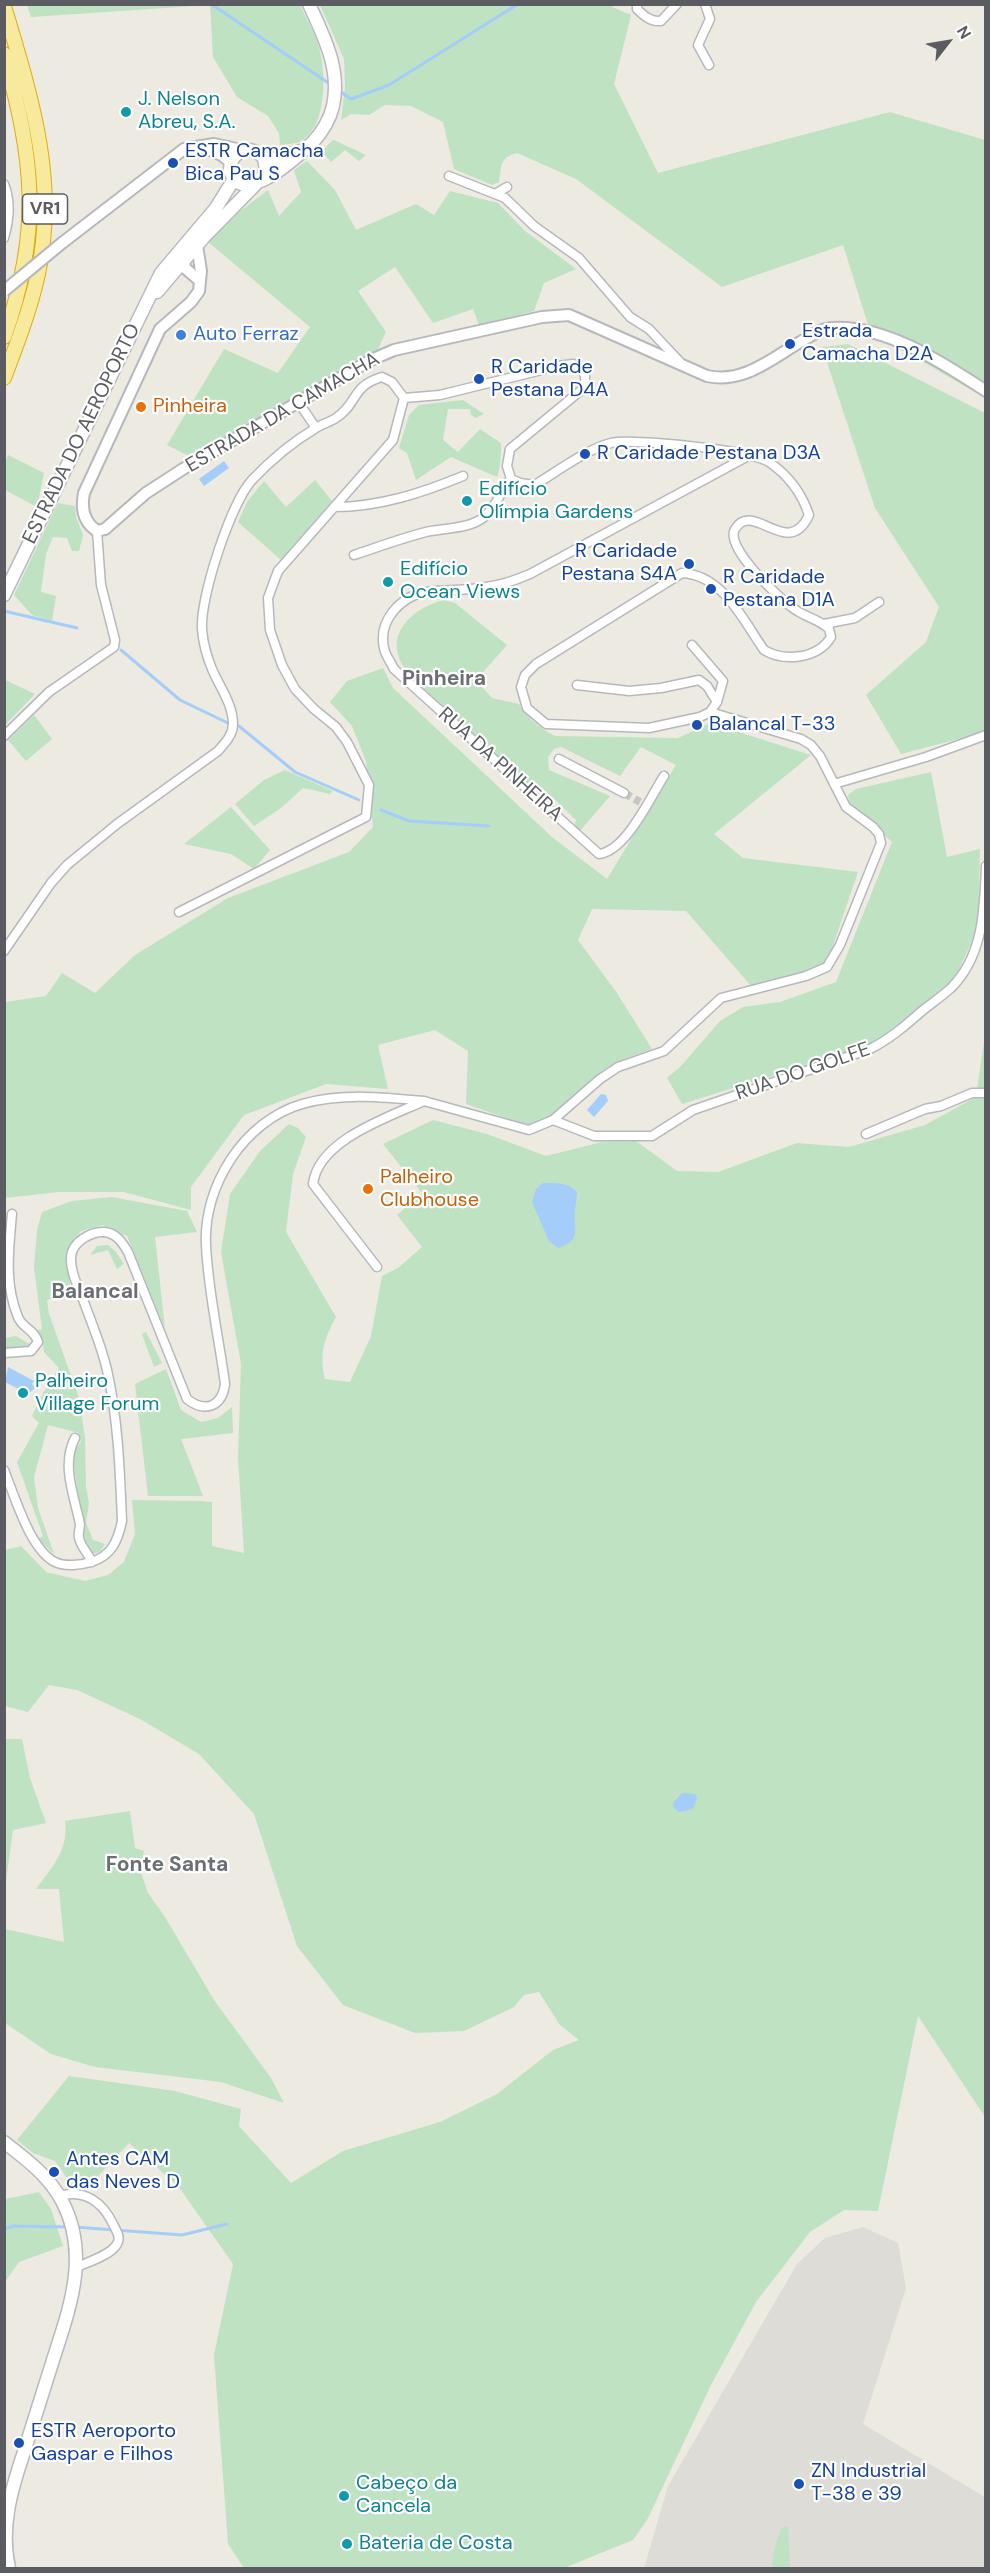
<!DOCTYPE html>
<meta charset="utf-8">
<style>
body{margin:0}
#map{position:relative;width:990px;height:2573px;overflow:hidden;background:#eceae1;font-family:"DM Sans",sans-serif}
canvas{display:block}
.frame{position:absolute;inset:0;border:6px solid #5a5c61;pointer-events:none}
.north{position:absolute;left:918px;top:12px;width:60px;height:60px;-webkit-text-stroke:4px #fff;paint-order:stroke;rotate:59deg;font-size:16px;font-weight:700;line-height:24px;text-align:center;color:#5a5c61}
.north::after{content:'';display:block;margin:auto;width:21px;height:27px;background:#5a5c61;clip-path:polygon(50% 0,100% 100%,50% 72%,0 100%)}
</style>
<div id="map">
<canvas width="990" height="2573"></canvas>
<div class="frame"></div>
<div class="north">N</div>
</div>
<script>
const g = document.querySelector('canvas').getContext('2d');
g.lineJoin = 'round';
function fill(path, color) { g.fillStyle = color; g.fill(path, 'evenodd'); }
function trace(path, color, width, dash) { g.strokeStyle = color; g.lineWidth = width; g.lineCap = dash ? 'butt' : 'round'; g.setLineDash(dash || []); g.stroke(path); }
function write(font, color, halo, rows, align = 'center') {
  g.font = font + ' "DM Sans",sans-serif'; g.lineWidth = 4.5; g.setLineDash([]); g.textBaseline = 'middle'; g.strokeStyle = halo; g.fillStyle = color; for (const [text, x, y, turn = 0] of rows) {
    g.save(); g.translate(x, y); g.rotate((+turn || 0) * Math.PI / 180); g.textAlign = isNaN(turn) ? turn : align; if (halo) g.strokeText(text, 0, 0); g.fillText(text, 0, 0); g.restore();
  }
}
fill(new Path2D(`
 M863 2227 898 2243 906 2288 863 2424 985 2497V2568H644L668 2486 797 2264 825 2238Z`), '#dddcd6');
fill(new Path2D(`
 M27 5H300C306 18 315 33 319 47 326 73 328 128 299 142 293 144 286 144 280 145L279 133 268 116 237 97 213 57 210 5 31 17Z
 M320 5H614L612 7 631 15 614 84 658 173 890 112 985 140V398L870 331 843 245 722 287 576 179 517 153C499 158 502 165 499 182L492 185 454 169 443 122 411 106 385 105 369 115 351 114 341 120 345 87 344 59Z
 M333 140H334L366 155 359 161 345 150 331 162 322 151Z
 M307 161 335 190 356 230 416 204 434 215 450 191 498 203 525 231 576 269 544 283 534 311 479 325 473 309 433 323 395 267 358 291 386 332 378 349 191 457 167 445 224 349 278 373 310 327 208 242 239 212 268 190 279 216 301 192 294 170Z
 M848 344 985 413V732L901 754 866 695 926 642 939 607 875 508 822 347Z
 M463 400 484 414 476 418 471 415 470 409H448L443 440 458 452 480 429 501 443C501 453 501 468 497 477L451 457 416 480 407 453 399 448 409 415 419 405Z
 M8 455 44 473 37 507 5 490V463Z
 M315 480 332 501 281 560 238 522 247 502 264 481 286 507Z
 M58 503 75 506 76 517 83 535 79 551H72L67 538 53 537 46 554 41 592 56 596 52 621 32 615 14 595Z
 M444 600 455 603 507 645 476 680 492 698 519 704C528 719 539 728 555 736L678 738 710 723 811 755 714 834 743 858 858 872 826 966 752 987 686 911 592 909 578 940 617 993 652 1049 618 1061 602 1071 556 1116 532 1127 466 1104 468 1051 435 1030 378 1045 388 1089 326 1084 244 1115 191 1187V1210L124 1192H59L5 1198V1002L46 996 62 973 95 993 135 955 228 898 349 852 373 827 366 761 352 726 330 702 347 681 383 668 393 688 456 747 552 837 607 879 676 765 641 747 620 776 561 747 554 749 548 757 549 770 610 796 579 832 574 829 576 820 552 797 544 798 413 679C407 671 398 661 397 650 394 623 421 606 444 600Z
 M5 680 35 694 5 725Z
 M34 715 52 739 26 761 8 740Z
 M285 770 333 791 330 794 303 788 281 808 254 826 235 804 264 780Z
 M931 772 947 857 980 849 978 928 955 978 872 1045 682 1104 667 1078 681 1066 720 1021 743 1007 780 1002 836 982 892 842 849 803 848 795 856 789Z
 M231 807 270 850 254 869 231 854 184 844Z
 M985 1035V2117L918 2016 878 2211 844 2210 810 2232 756 2302 711 2385 647 2520 633 2540 564 2568H244L228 2544 214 2355 233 2264 178 2186 129 2143 87 2188 69 2181 55 2161 33 2153 17 2140 69 2076 175 2091 241 2109 239 2126 291 2183 343 2151 440 2122 497 2094 553 2050 579 2040 560 2025 539 1992 524 1995 514 2007 464 2031 415 2033 343 2005 297 1946 254 1814 199 1754 140 1719 77 1690 49 1685 28 1712 5 1706V1550L21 1546 46 1572 85 1581 108 1575 124 1562 135 1534 132 1500 201 1501 212 1502V1546L244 1553 238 1458 241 1364 221 1252 230 1194 260 1151 289 1124 298 1128 306 1137 293 1174 286 1232 336 1317C324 1339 319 1354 325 1379L350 1382 371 1336 382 1276 398 1268 422 1247 397 1215 422 1193 383 1144 433 1120 487 1134 546 1156 602 1142 636 1141 677 1171 718 1172 797 1143 849 1147 925 1125 976 1097Z
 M112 1197 187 1211 197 1232 155 1237 165 1329 127 1236 103 1225 81 1231C64 1256 66 1264 72 1292L47 1300 49 1314 79 1398 85 1438 86 1487 89 1503 86 1523 93 1540 105 1544 100 1552 93 1554 84 1537 73 1459 75 1450 81 1442 79 1433 48 1425 34 1477 38 1508 54 1554 38 1539 43 1536 17 1462 39 1423 32 1416 43 1393 59 1368 44 1352 43 1344 34 1331 42 1329 34 1267 37 1230 42 1212 72 1201Z
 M108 1245 116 1252 124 1264 117 1269 108 1250 90 1255 97 1246Z
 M146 1332 162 1363 154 1367 142 1334Z
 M16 1336 29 1344 30 1349H5V1338Z
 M166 1369 181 1410 201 1422 218 1418 232 1407 233 1433 181 1439 203 1496H148L135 1384Z
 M5 1739H22L30 1778 46 1823 13 1830 5 1889Z
 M130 1811 135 1848 144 1851 140 1870 148 1893 165 1917 214 2000 271 2078 284 2103 221 2082 95 2067 51 2054 5 2023V1929L64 1942 59 1889H36C52 1867 69 1850 65 1821Z
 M39 2192 51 2209 63 2246 19 2262 5 2282V2199Z
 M788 2526 790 2568H772L774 2550 781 2529Z`), '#bfe2c2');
fill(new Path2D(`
 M224 461 229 468 204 486 199 479Z
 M601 1094 606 1095 608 1101 594 1117 587 1110Z
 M543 1183C556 1183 567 1182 577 1192 577 1199 575 1205 575 1212 573 1231 583 1239 558 1248L549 1241 532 1202 536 1189Z
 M8 1367 34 1381 32 1384 35 1388 28 1394 5 1382Z
 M682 1793 695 1794 697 1798 693 1809 679 1812 674 1808 673 1803Z`), '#a4cdf9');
trace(new Path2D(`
 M211 4 330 84
 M338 90 351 99 389 85 518 4
 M4 611 77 628
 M121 650 180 700 228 723
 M239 726 295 772 359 800
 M381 810 409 821 489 826
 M75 2227 182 2235 227 2224
 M4 2229 14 2226 68 2227`), '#a4cdf9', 3);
trace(new Path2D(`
 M624 793 640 802`), '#c8c6c1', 8, [8, 4]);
const minor = new Path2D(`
 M637 4V9C644 16 651 22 661 21L677 4
 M705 4 710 19 698 45 709 65
 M449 176 505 198 534 226 579 258 630 317 649 329 680 362
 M4 184C11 201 9 221 4 238
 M495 194 507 187
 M299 403 316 428
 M334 507C379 507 422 493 463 476
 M354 555C378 547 402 538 426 532 444 528 470 529 484 517 496 507 501 490 511 479
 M824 624 855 618 879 602
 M577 685 629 691 661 688 699 680 707 686 717 702
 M4 736 49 692 114 647 115 640 101 585 97 531
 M559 759 624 793
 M664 776C650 798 626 851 599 854L394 669C391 662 385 655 384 648 378 621 400 596 427 592 446 589 467 591 486 587 502 585 516 580 530 574L750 455
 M834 784 926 757 986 735
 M179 912 366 817 369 785 347 742 336 727 314 709 295 689 282 665 270 630 268 598 278 571 393 440 404 398
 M4 951 51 883 67 865 117 824 218 751C225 743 233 735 233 724 233 704 219 686 212 669 207 657 203 642 202 629 200 597 231 503 252 480 270 461 294 441 316 428 322 424 330 422 336 418 358 404 351 386 382 377L392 382 404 398 440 395 558 366 573 364 581 367 585 376V387L510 449 507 466 511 479 520 483 535 485C556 472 587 449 611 443 632 438 751 450 769 462 788 475 802 494 809 515 788 561 753 499 735 529 724 547 779 598 793 608 804 617 819 619 829 629L831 637C818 659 784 662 764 650 743 620 723 575 682 573L536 664 525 675 521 687 527 708 546 724 649 728 700 717 710 712 717 702 723 681 692 645
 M553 1120 594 1136H652L693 1110 870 1049C890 1039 906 1025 922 1011 932 1003 942 996 951 988 984 955 984 909 986 866
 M866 1134 925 1109 941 1106 972 1093H986
 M377 1267 313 1184C318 1140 389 1117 424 1101L529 1130 553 1120 600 1079 618 1067 664 1051 721 998 806 976 827 967 840 945 881 843 879 834 873 827 846 807 820 756 811 745 801 739 710 712
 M4 1353 31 1351 38 1342C35 1330 22 1328 18 1317 4 1284 9 1248 12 1214
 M75 1438C61 1465 74 1495 80 1524 80 1528 78 1533 79 1538 80 1545 89 1555 92 1562
 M4 1470C14 1494 30 1550 55 1562 65 1567 81 1565 91 1562 112 1556 118 1540 122 1521 120 1471 118 1418 107 1370 102 1348 93 1326 85 1305 80 1290 70 1273 71 1257 72 1242 91 1231 105 1232 117 1234 122 1242 128 1252L187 1399C205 1413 222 1407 225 1384 219 1338 208 1291 206 1245 203 1186 244 1121 302 1104 342 1093 383 1097 424 1101
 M59 2196C85 2189 103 2202 114 2226 117 2232 121 2238 117 2244 111 2255 88 2262 77 2267`);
const tertiary = new Path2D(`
 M206 148 223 156 231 163
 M62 243 184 149 214 144 241 150
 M197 245 201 271 199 291 191 302 160 329 84 493C81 508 83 522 97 531L105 529 146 493 183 469 371 360 394 350 542 317 569 315 707 376C744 384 772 358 802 341 811 335 821 329 831 328 885 324 943 363 986 391
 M184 260 185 268 200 281`);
const secondary = new Path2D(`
 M266 161 301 151
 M260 181 266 170 264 158C251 144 232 149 230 169 240 211 298 156 313 142 322 132 330 119 333 106 341 69 324 37 309 4
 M157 292 204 237 255 185
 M4 595 161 273 216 208 234 179
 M4 2142C26 2159 49 2176 62 2201 90 2254 70 2307 53 2360 43 2391 34 2421 24 2452 11 2490 0 2528 9 2568`);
const trunk = new Path2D(`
 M4 6C31 97 58 179 38 274 30 310 17 344 4 378
 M4 54C34 160 42 231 4 337`);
trace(minor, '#b7b8bd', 11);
trace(tertiary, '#b7b8bd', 14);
trace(secondary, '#b7b9bf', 15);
trace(trunk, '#dead0f', 16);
trace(minor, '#fff', 8);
trace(tertiary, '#fff', 10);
trace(secondary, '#fff', 12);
trace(trunk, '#f7ea9c', 14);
const tertiaryBridge = new Path2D(`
 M4 291 62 243`);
trace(tertiaryBridge, '#b7b8bd', 14, []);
trace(tertiaryBridge, '#fff', 10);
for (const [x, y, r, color] of [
 [126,112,6,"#0f9aa8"],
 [173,163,6,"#1a4fb4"],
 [181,335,6,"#3f7fe0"],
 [790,344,6,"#1a4fb4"],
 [479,379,6,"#1a4fb4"],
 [141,407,6,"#e8710a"],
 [585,454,6,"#1a4fb4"],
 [467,501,6,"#0f9aa8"],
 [689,564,6,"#1a4fb4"],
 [388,582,6,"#0f9aa8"],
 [711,589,6,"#1a4fb4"],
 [697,725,6,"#1a4fb4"],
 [368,1189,6,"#e8710a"],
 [23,1393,6,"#0f9aa8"],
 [54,2172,6,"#1a4fb4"],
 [19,2443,6,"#1a4fb4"],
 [799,2484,6,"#1a4fb4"],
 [344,2496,6,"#0f9aa8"],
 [347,2544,6,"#0f9aa8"]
]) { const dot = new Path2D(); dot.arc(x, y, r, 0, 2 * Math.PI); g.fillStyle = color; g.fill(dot); trace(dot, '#fff', 2); }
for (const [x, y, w] of [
 [45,209,45]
]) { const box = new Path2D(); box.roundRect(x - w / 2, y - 15, w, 30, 4.5); g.fillStyle = '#fff'; g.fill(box); trace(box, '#5a5c61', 1.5); }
write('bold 18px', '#5a5c61', null, [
 ["VR1",45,209]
]);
write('20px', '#0d838f', '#fff', [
 ["J. Nelson",138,100],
 ["Abreu, S.A.",138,123],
 ["Edifício",479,490],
 ["Olímpia Gardens",479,513],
 ["Edifício",400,570],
 ["Ocean Views",400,593],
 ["Palheiro",35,1382],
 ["Village Forum",35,1405],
 ["Cabeço da",356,2484],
 ["Cancela",356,2507],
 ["Bateria de Costa",359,2544]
], 'left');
write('20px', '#164399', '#fff', [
 ["ESTR Camacha",185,152],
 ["Bica Pau S",185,175],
 ["Estrada",802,332],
 ["Camacha D2A",802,355],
 ["R Caridade",491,368],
 ["Pestana D4A",491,391],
 ["R Caridade Pestana D3A",597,454],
 ["R Caridade",677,552,"right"],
 ["Pestana S4A",677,575,"right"],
 ["R Caridade",723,578],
 ["Pestana D1A",723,601],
 ["Balancal T-33",709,725],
 ["Antes CAM",66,2160],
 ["das Neves D",66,2183],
 ["ESTR Aeroporto",31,2432],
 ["Gaspar e Filhos",31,2455],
 ["ZN Industrial",811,2472],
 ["T-38 e 39",811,2495]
], 'left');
write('20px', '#366cbe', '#fff', [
 ["Auto Ferraz",193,335]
], 'left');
write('20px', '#c56008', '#fff', [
 ["Pinheira",153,407],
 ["Palheiro",380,1178],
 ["Clubhouse",380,1201]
], 'left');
write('20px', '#5a5c61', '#fff', [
 ["ESTRADA DA CAMACHA",283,413,-30],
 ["ESTRADA DO AEROPORTO",82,434,-64],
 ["RUA DA PINHEIRA",500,765,42],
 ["RUA DO GOLFE",803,1072,-19]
]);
write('bold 21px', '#6b6e73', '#fff', [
 ["Pinheira",444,679],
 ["Balancal",95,1292],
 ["Fonte Santa",167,1865]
]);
</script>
